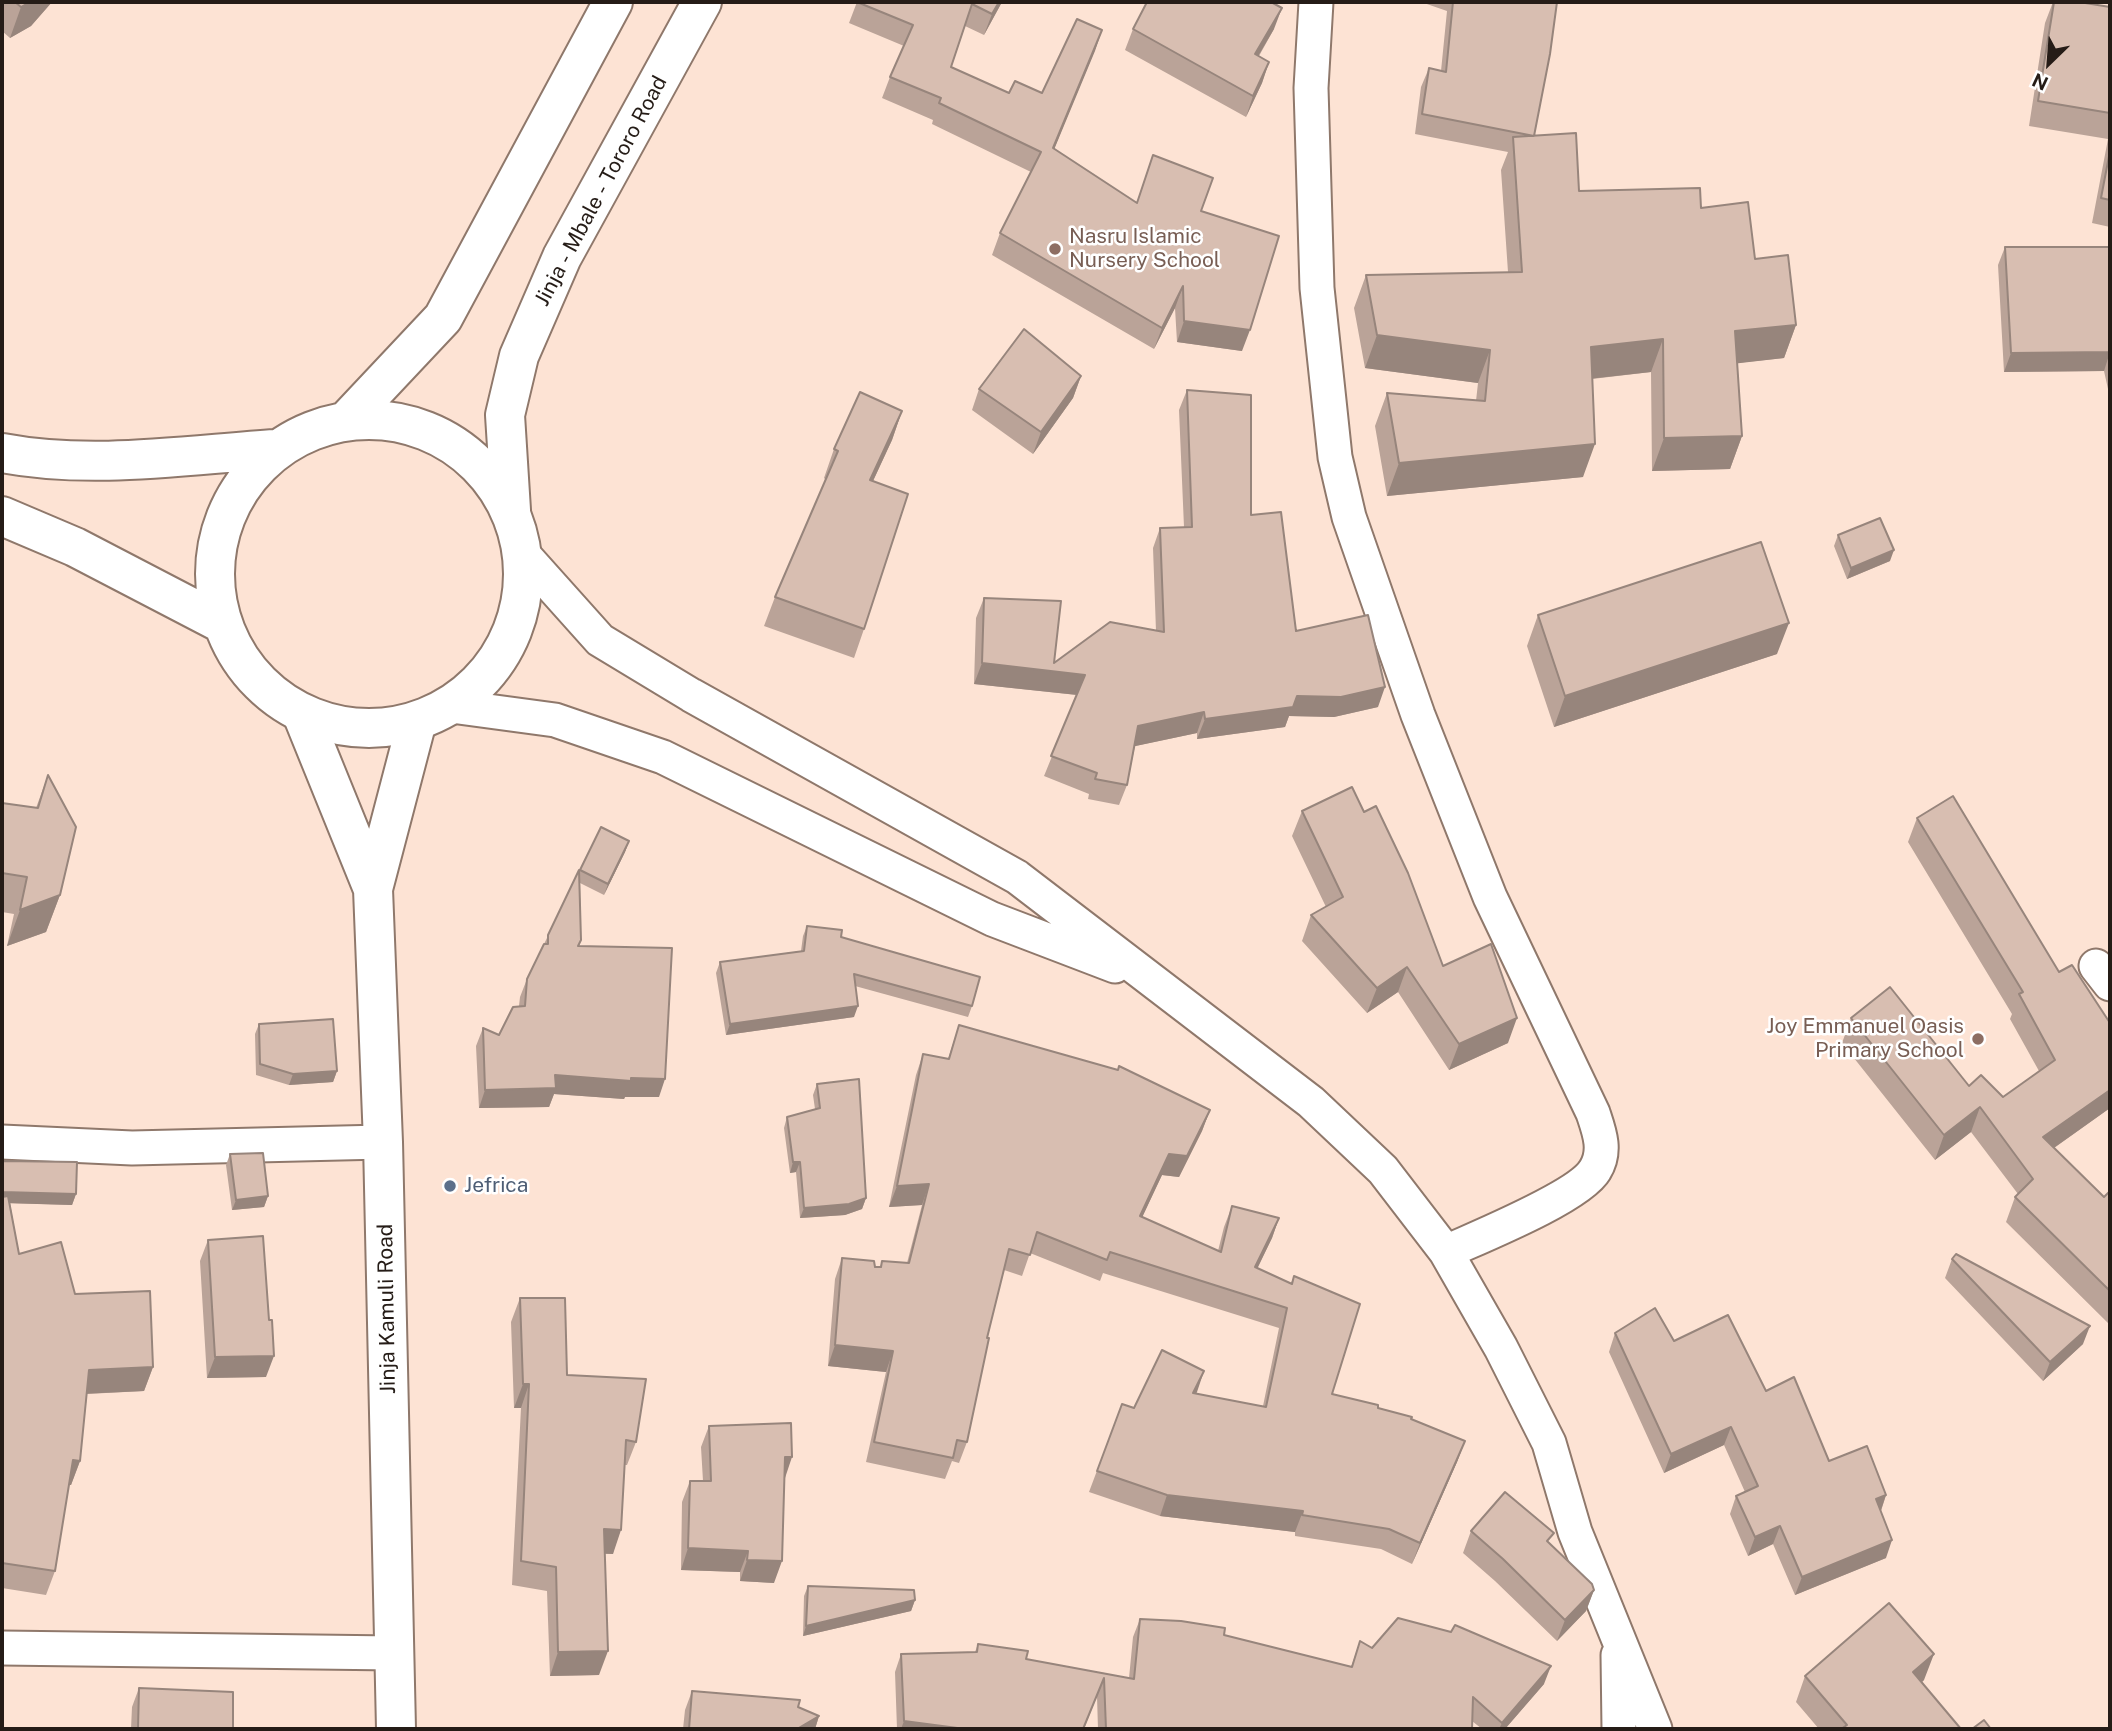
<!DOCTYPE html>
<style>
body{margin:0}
#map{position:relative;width:2112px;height:1731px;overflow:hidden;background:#fde3d4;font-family:"Public Sans",sans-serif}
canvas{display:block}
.frame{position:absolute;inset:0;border:4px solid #251c17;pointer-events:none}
.north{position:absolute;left:2014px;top:28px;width:70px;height:70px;-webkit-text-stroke:5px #fff;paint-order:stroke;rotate:205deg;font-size:19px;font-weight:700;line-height:28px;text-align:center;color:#251c17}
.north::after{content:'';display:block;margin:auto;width:24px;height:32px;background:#251c17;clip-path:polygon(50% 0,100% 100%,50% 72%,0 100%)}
</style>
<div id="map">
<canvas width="2112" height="1731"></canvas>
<div class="frame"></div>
<div class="north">N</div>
</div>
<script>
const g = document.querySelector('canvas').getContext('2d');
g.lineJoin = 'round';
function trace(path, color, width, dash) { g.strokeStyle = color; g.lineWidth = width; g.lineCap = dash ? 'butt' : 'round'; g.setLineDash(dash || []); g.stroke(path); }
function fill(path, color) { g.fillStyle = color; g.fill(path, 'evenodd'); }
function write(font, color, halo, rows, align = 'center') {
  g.font = font + ' "Public Sans",sans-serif'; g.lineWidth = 5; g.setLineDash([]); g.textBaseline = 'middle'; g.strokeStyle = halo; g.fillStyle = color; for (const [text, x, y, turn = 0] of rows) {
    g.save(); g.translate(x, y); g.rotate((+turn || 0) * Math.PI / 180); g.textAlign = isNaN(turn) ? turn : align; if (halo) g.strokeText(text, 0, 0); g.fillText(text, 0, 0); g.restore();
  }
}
const street = new Path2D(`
 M1316 2 1311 88 1317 288 1335 457 1349 517 1418 715 1490 897 1593 1113C1599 1131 1607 1151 1595 1170 1579 1197 1479 1237 1446 1252
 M523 554 600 640 691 695 1017 877 1311 1102 1383 1170 1446 1252 1501 1348 1549 1443 1575 1532 1655 1729
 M451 706 555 720 663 757 992 919 1115 966
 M2096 966 2110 984
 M2 1142 132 1148 383 1142
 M2 1648 394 1653
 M1618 1655 1619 1729`);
const secondary = new Path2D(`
 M302 714 373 889
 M396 1729 383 1142 373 889 417 721`);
const highway = new Path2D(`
 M348 419 443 318 613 2
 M215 574a154 154 0 1 1 308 0a154 154 0 1 1-308 0Z
 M2 453C92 470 185 455 276 449
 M511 510 505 415 519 356 562 257 702 2
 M2 516 75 547 221 623`);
trace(street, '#8f786b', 37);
trace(secondary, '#8f786b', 42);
trace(highway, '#8f786b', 42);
trace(street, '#fff', 33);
trace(secondary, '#fff', 38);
trace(highway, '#fff', 38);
fill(new Path2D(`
 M2 2H52L31 26 10 38 2 31Z
 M857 2H1002L984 35 965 26 951 67 1009 93H1042L1102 30 1054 149 1136 203 1201 211 1242 351 1177 342 1175 308 1154 349 992 255 1000 233 1031 172 932 124 933 120 882 98 890 77 904 46 849 23Z
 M1421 2H1557L1534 136 1579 191 1701 208 1755 259 1796 325 1784 358 1737 363 1742 436 1730 469 1652 471 1651 372 1592 379 1583 477 1387 496 1375 426 1387 393 1476 401 1478 383 1365 368 1354 308 1366 275 1508 272 1501 170 1508 152 1415 134 1421 87 1429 68 1441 71 1447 11Z
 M2053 2H2079L2110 7V5V227L2092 223 2108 139 2029 126 2045 23Z
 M1133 29H1274L1259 56 1269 62 1262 83 1246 117 1125 50Z
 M2005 247H2110V398L2104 371 2004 372 1998 265Z
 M1081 376 1073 398 1033 454 972 410 979 389Z
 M1187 390 1251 515 1296 631 1378 707 1334 717 1289 716 1285 727 1197 739V733L1135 746 1127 785 1119 805 1088 799 1089 794 1044 776 1077 695 974 684 976 618 984 598 1054 663 1156 631 1153 548 1160 528 1184 527 1179 410Z
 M902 411 892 440 873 481 864 629 854 658 764 626 775 597 826 480 824 478 834 449Z
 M1838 535 1890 561 1847 579 1834 546Z
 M1538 615 1777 654 1554 727 1527 646Z
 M48 775 60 895 46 932 7 946 14 914 2 912V803L36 808Z
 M1302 811 1364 812 1443 966 1508 1043 1449 1070 1398 992 1367 1013 1302 941 1311 915 1326 907 1292 836Z
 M1917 818 2110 1108 2054 1148 2104 1197 2110 1191V1325L2006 1222 2015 1197 2018 1194 1971 1132 1935 1160 1842 1043 1851 1018 1969 1086 2003 1097 2039 1071 2010 1019 2012 1014 1908 842Z
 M601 827 629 841 625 852 604 895 580 883 581 940 579 946 659 1097H625L624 1099 554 1094 549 1107 479 1108 476 1046 483 1028 499 1035 519 1006 520 997 527 979Z
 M807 926 841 937 972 1006 968 1017 855 986 854 1017 726 1035 716 973 720 962 801 951 803 936Z
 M259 1024 337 1071 333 1082 289 1085 256 1075 255 1034Z
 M959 1025 1210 1110 1202 1131 1179 1177 1162 1175 1142 1217 1218 1251 1224 1227 1232 1206 1279 1218 1272 1238 1257 1268 1291 1283 1294 1276 1332 1394 1411 1419 1465 1441 1457 1462 1412 1564 1381 1549 1295 1536V1532L1160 1516 1089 1492 1122 1404 1134 1408 1196 1394 1263 1406 1279 1328 1103 1273 1100 1281 1030 1253 1022 1276 1004 1270 987 1338 967 1442 959 1463 952 1461 945 1479 866 1462 886 1372 828 1366 835 1279 842 1258 875 1267H880L882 1261 907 1263 922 1205 889 1207 916 1075 923 1054 948 1059Z
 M817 1084 866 1198 862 1209 845 1215 800 1218 796 1172 790 1173 784 1128 787 1117 815 1109 813 1095Z
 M230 1154 268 1196 264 1207 232 1210 226 1165Z
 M2 1161 76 1194 72 1205 10 1203 19 1254 75 1294 153 1367 144 1391 87 1394 80 1461 71 1485H69L55 1571 46 1595 2 1588Z
 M208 1240 266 1377 207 1378 200 1261Z
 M1952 1259 2083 1344 2043 1381 1945 1278Z
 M520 1298 567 1375 636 1442 627 1465H625L613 1554H605L599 1675 550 1676 547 1591 512 1585 521 1408H514L511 1322Z
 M1615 1333 1674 1341 1766 1391 1829 1461 1886 1495 1881 1511 1886 1558 1795 1595 1773 1544 1748 1556 1730 1514 1736 1496 1745 1492 1724 1445 1664 1473 1609 1352Z
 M709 1426 774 1583 740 1581V1572L681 1570 682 1502 690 1481H703L701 1447Z
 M1471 1531 1549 1544 1594 1590 1586 1611 1557 1641 1495 1581 1463 1553Z
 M808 1586 915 1600 911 1611 803 1636 804 1596Z
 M1140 1619 1224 1635 1351 1667 1360 1641 1372 1648 1544 1684 1505 1729H1482L1472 1721V1729H1098L1097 1696 1084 1729H897L895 1672 901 1654 975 1652 978 1644 1026 1659 1129 1678 1133 1637Z
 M1805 1676 1924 1680 1922 1682 1961 1729H1819L1796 1702Z
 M139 1688 233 1729H131L132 1707Z
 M692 1691 798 1707 819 1716 815 1729H683L685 1710Z`), '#baa398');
fill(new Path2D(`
 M30 2H52L31 26 10 38 21 7Z
 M999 2H1002L984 35 992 14Z
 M1282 8 1274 29 1247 75 1255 54Z
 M1102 30 1095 51 1046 169 1053 148Z
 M1269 62 1262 83 1246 117 1253 96Z
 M1183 286 1175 308 1154 349 1162 328Z
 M1184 321 1250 330 1242 351 1177 342Z
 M1796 325 1784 358 1723 365 1735 331Z
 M1377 335 1490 350 1478 383 1365 368Z
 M1663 339 1651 372 1579 380 1591 347Z
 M2110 352 2104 371 2004 372 2011 353Z
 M1081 376 1073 398 1033 454 1041 432Z
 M902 411 892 440 860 509 870 480Z
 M1742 436 1730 469 1652 471 1664 438Z
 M1595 444 1583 477 1387 496 1399 463Z
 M1894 550 1890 561 1847 579 1851 568Z
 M1789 623 1777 654 1554 727 1565 696Z
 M982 663 1085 675 1078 695 974 684Z
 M1385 687 1378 707 1334 717 1289 716 1285 727 1197 739 1205 719 1297 696Z
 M1204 712 1197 733 1131 747 1138 726Z
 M629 841 625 852 604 895 608 884Z
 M60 895 46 932 7 946 20 910Z
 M1407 967 1398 992 1367 1013 1377 988Z
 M858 1006 854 1017 726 1035 730 1024Z
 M1517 1018 1508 1043 1449 1070 1459 1044Z
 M337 1071 333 1082 289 1085 293 1074Z
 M555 1075 631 1078 665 1079 659 1097H625L624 1099 554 1094 549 1107 479 1108 485 1090Z
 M2110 1090V1108L2034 1162 2043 1137Z
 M1980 1107 1971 1132 1935 1160 1944 1135Z
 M1210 1110 1202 1131 1179 1177 1162 1175 1133 1237 1140 1216 1169 1154Z
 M793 1162H800L796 1172 790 1173Z
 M929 1184 922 1205 889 1207 897 1186Z
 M2 1192 76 1194 72 1205 2 1203Z
 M268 1196 264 1207 232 1210 236 1200Z
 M866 1198 862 1209 845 1215 800 1218 804 1208Z
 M1279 1218 1272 1238 1248 1288 1255 1267Z
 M2090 1326 2083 1344 2043 1381 2050 1362Z
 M835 1345 893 1351 886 1372 828 1366Z
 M274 1356 266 1377 207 1378 215 1357Z
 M153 1367 144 1391 80 1394 89 1370Z
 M1204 1371 1197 1392 1186 1414 1193 1393Z
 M523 1384H529L521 1408H514Z
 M1731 1427 1724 1445 1664 1473 1671 1454Z
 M1465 1441 1457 1462 1412 1564 1420 1543Z
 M785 1457H792L785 1478Z
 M73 1460 80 1461 71 1485 64 1484Z
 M1167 1495 1303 1511 1295 1532 1160 1516Z
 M1886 1495 1880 1513 1876 1499Z
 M1780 1526 1773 1544 1748 1556 1755 1537Z
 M604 1529 621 1530 613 1554 595 1553Z
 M1892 1540 1886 1558 1795 1595 1802 1577Z
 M688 1548 748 1551 740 1572 681 1570Z
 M747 1560 782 1561 774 1583 740 1581Z
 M1594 1590 1586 1611 1557 1641 1565 1620Z
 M915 1600 911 1611 803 1636 806 1626Z
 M608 1651 599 1675 550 1676 558 1652Z
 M1934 1654 1924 1680 1904 1698 1913 1672Z
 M1551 1666 1544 1684 1505 1729H1499L1502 1723Z
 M819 1716 815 1729H797Z
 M904 1721 965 1729H901Z`), '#97857c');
const building = new Path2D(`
 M15 2H30L21 7Z
 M857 2H999L992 14 972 4 951 67 1009 93 1015 81 1042 93 1077 19 1102 30 1053 148 1137 203 1153 155 1213 178 1201 211 1279 236 1250 330 1184 321 1183 286 1162 328 1000 233 1041 152 939 103 941 98 890 77 913 25Z
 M1147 2H1271L1282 8 1255 54 1269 62 1253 96 1133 29Z
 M1453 2H1557L1550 54 1534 136 1422 114 1429 68 1446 72Z
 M2054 2H2079L2110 7V113L2038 101Z
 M1576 133 1579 191 1700 188 1701 208 1748 202 1755 259 1788 255 1796 325 1735 331 1742 436 1664 438 1663 339 1591 347 1595 444 1399 463 1387 393 1485 401 1490 350 1377 335 1366 275 1522 272 1513 137Z
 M2110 151V200L2101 198Z
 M2005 247H2110V352L2011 353Z
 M1024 329 1081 376 1041 432 979 389Z
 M1187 390 1251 395V515L1281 512 1296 631 1368 615 1385 687 1341 697 1297 696 1293 707 1205 719 1204 712 1138 726 1127 785 1095 779 1097 773 1051 756 1085 675 982 663 984 598 1061 601 1054 663 1110 622 1164 632 1160 528 1192 527Z
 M860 392 902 411 870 480 908 494 864 629 775 597 838 451 834 449Z
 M1880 518 1894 550 1851 568 1838 535Z
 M1761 542 1789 623 1565 696 1538 615Z
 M48 775 76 827 60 895 20 910 27 877 2 873V803L38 808Z
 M1352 787 1364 812 1376 806 1408 873 1443 966 1491 944 1517 1018 1459 1044 1407 967 1377 988 1311 915 1343 897 1302 811Z
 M1953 796 2059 972 2072 965 2110 1023V1090L2043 1137 2104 1197 2110 1191V1291L2015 1197 2033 1179 1980 1107 1944 1135 1851 1018 1890 987 1969 1086 1981 1075 2003 1097 2055 1060 2019 994 2023 992 1917 818Z
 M601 827 629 841 608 884 580 870Z
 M579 870 581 940 578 946 672 948 665 1079 631 1078V1081L555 1075 556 1088 485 1090 483 1028 499 1035 513 1007 525 1006 527 979 544 944H548V935Z
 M807 926 842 930 841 937 980 977 972 1006 854 974 858 1006 730 1024 720 962 804 951Z
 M333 1019 337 1071 293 1074 260 1064 259 1024Z
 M959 1025 1118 1070 1119 1066 1210 1110 1187 1156 1169 1154 1140 1216 1221 1252 1232 1206 1279 1218 1255 1267 1292 1284 1294 1276 1360 1304 1332 1394 1378 1405V1408L1412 1417 1411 1419 1465 1441 1420 1543 1389 1529 1302 1515 1303 1511 1167 1495 1097 1471 1122 1404 1134 1408 1162 1350 1204 1371 1193 1393 1266 1407 1287 1308 1110 1252 1107 1260 1037 1232 1030 1255 1009 1249 987 1338H989L967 1442 957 1440 953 1458 874 1442 893 1351 835 1345 842 1258 874 1261 875 1267H881L882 1261 909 1263 929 1184 897 1186 923 1054 949 1059Z
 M859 1079 866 1198 849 1204 804 1208 800 1162H793L787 1117 820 1108 817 1084Z
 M263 1153 268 1196 236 1200 230 1154Z
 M2 1161 77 1162 76 1194 2 1192Z
 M8 1196 19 1254 61 1242 75 1294 150 1291 153 1367 89 1370 80 1461 73 1460 55 1571 2 1563V1197Z
 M263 1236 269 1320H272L274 1356 215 1357 208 1240Z
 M1956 1254 2090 1326 2050 1362 1952 1259Z
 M520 1298H565L567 1375 646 1379 636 1442 626 1440 621 1530 604 1529 608 1651 558 1652 556 1567 521 1561 529 1384H523Z
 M1655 1308 1674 1341 1728 1315 1766 1391 1794 1377 1829 1461 1867 1446 1886 1495 1876 1499 1892 1540 1802 1577 1780 1526 1755 1537 1736 1496 1758 1486 1731 1427 1671 1454 1615 1333Z
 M791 1423 792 1457H785L782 1561 747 1560 748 1551 688 1548 690 1481H711L709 1426Z
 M1505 1492 1554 1533 1547 1541 1592 1584 1594 1590 1565 1620 1503 1559 1471 1531Z
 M808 1586 914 1590 915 1600 806 1626Z
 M1889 1603 1934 1654 1913 1672 1961 1729H1841L1847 1725 1805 1676Z
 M1398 1618 1451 1632 1455 1625 1551 1666 1502 1723 1473 1697 1472 1729H1106L1104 1678 1083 1729H965L904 1721 901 1654 977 1652 978 1644 1028 1651 1026 1659 1134 1679 1140 1619 1181 1621 1225 1628 1224 1635 1352 1667 1360 1641 1372 1648Z
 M139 1688 233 1692V1729H138Z
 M692 1691 800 1700 798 1707 819 1716 797 1729H689Z
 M1984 1720 1991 1729H1972Z`);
fill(building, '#d8beb1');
trace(building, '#97857c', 2);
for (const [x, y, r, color] of [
 [1055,249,7,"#8d6e63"],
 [1978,1039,7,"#8d6e63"],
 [450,1186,7,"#5c6f8a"]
]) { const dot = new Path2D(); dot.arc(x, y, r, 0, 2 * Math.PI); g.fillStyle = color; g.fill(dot); trace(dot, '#fff', 2.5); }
write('21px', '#251c17', '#fff', [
 ["Jinja - Mbale - Tororo Road",601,191,-62],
 ["Jinja Kamuli Road",387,1309,-91]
]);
write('21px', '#785e54', '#fff', [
 ["Nasru Islamic",1069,237],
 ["Nursery School",1069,261],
 ["Joy Emmanuel Oasis",1964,1027,"right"],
 ["Primary School",1964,1051,"right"]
], 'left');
write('21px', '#4e5e75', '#fff', [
 ["Jefrica",464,1186]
], 'left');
</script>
